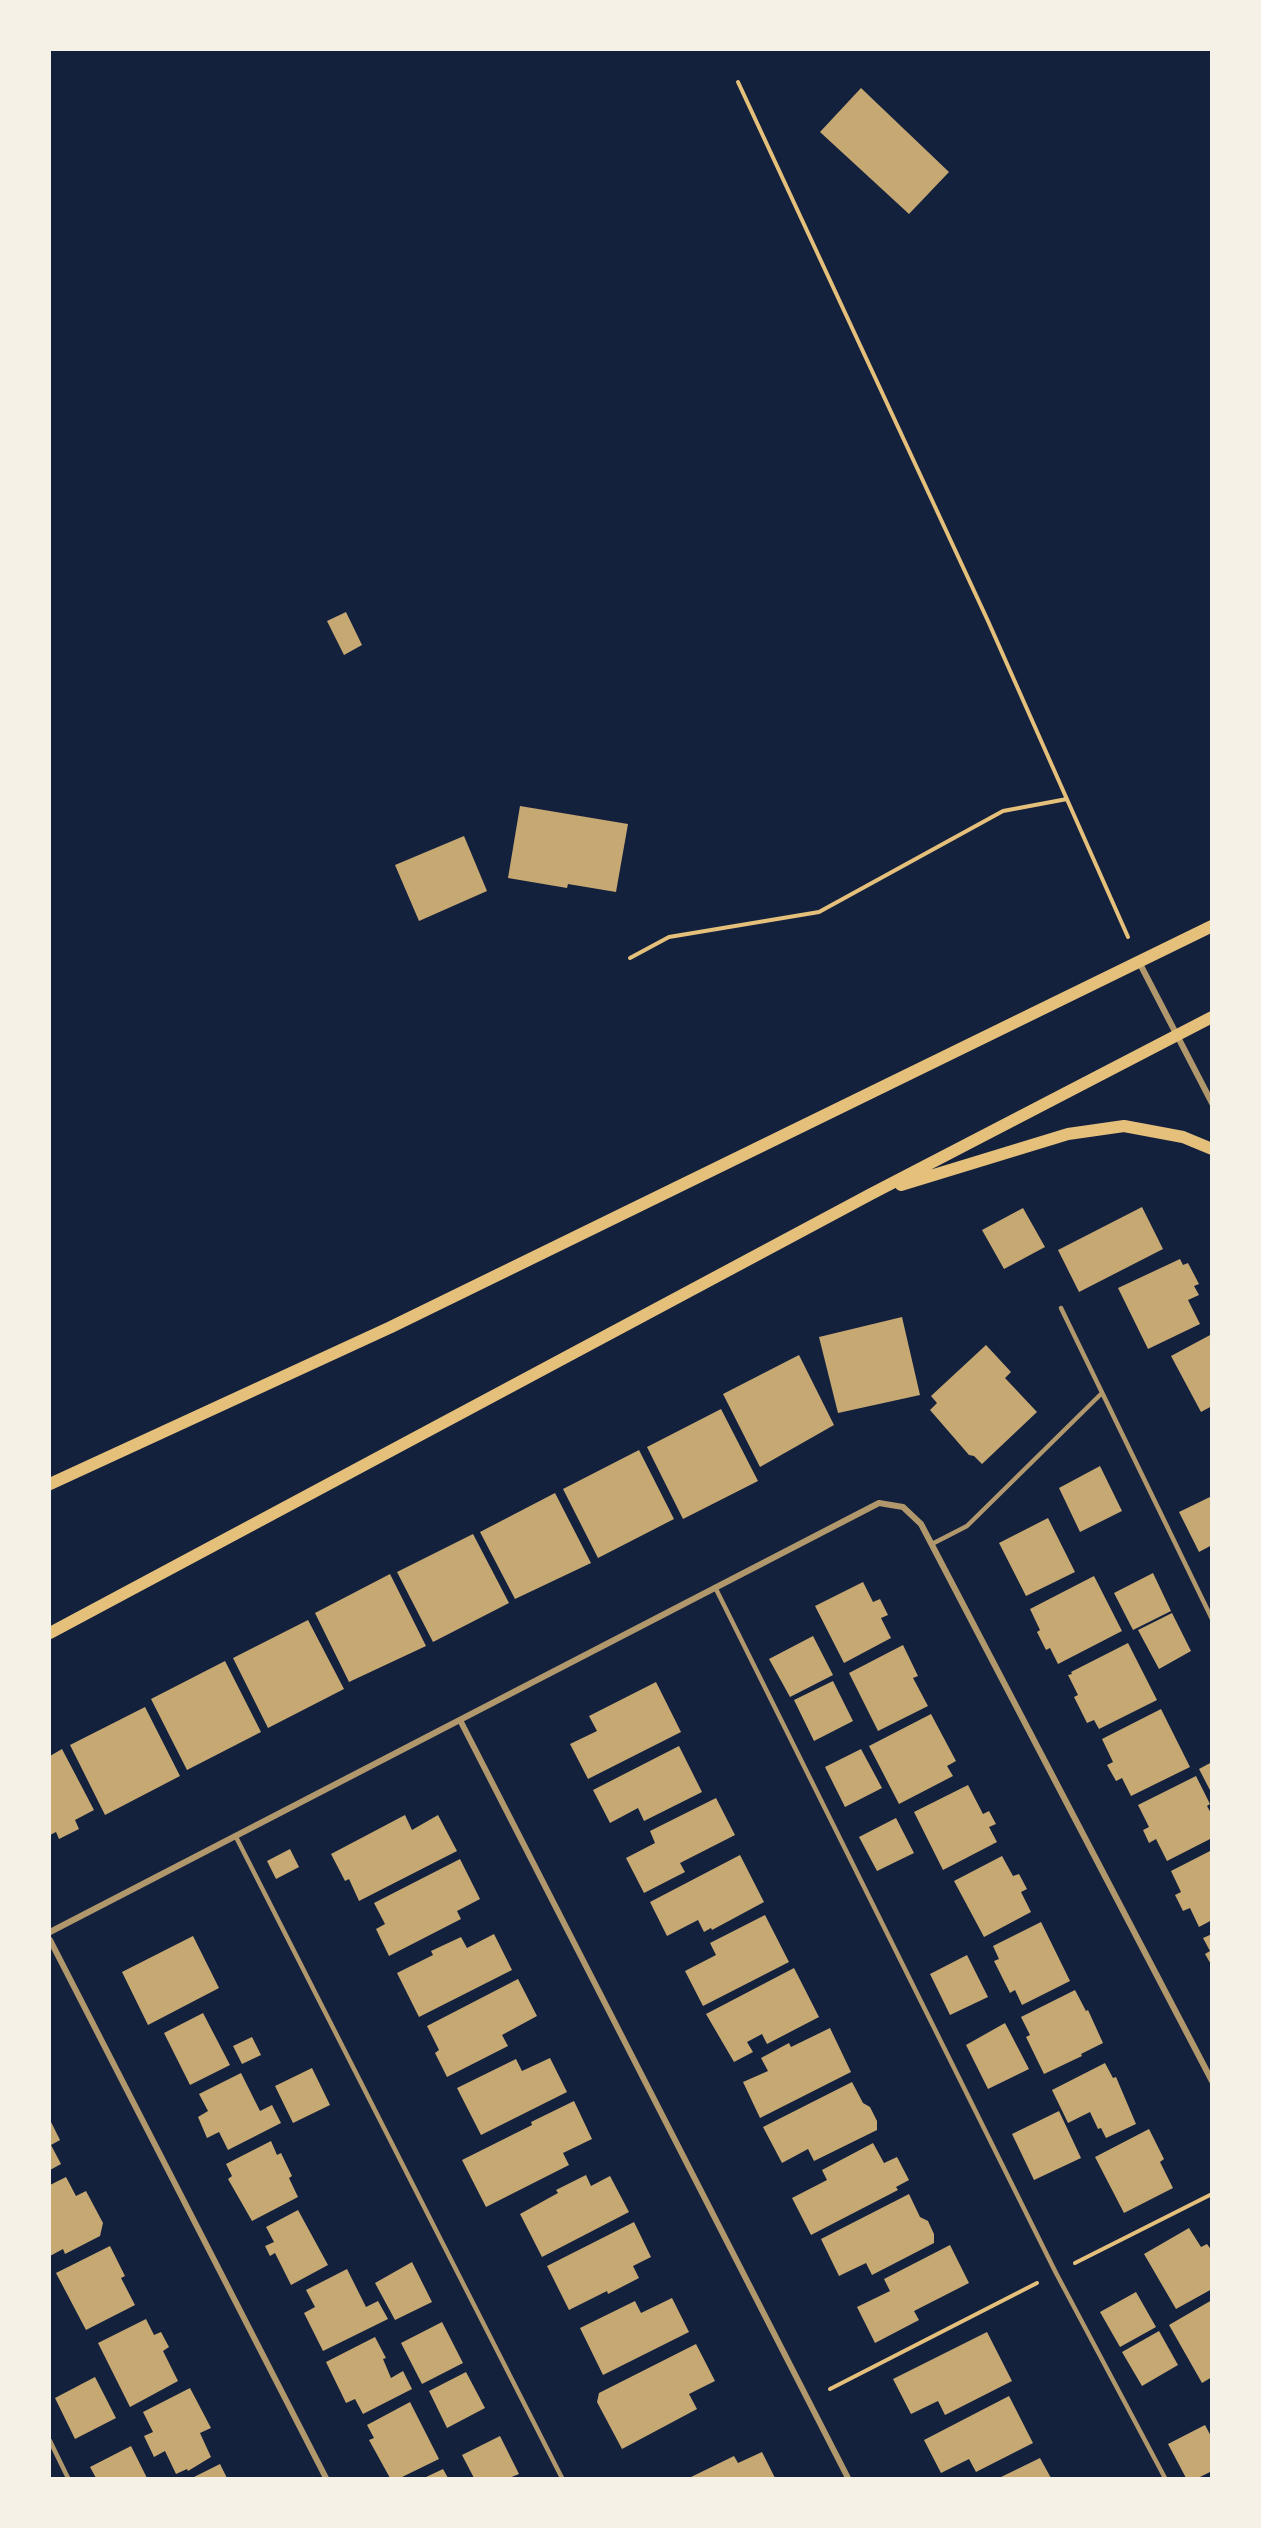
<!DOCTYPE html>
<style>
body{margin:0}
#map{position:relative;width:1261px;height:2528px;overflow:hidden;background:#14213d;font-family:Karla,sans-serif}
canvas{display:block}
.frame{position:absolute;inset:0;border:51px solid #f6f1e7;pointer-events:none}
</style>
<div id="map">
<canvas width="1261" height="2528"></canvas>
<div class="frame"></div>
</div>
<script>
const g = document.querySelector('canvas').getContext('2d');
g.lineJoin = 'round';
function fill(path, color) { g.fillStyle = color; g.fill(path, 'evenodd'); }
function trace(path, color, width, dash) { g.strokeStyle = color; g.lineWidth = width; g.lineCap = dash ? 'butt' : 'round'; g.setLineDash(dash || []); g.stroke(path); }
fill(new Path2D(`
 M861 88 949 172 909 214 820 132Z
 M346 612 362 645 344 655 327 621Z
 M520 806 628 824 616 892 568 884 567 888 508 878Z
 M464 836 487 891 419 921 395 865Z
 M1142 1207 1163 1249 1079 1292 1058 1250Z
 M1023 1208 1045 1247 1004 1269 982 1230Z
 M1180 1259 1183 1265 1188 1263 1199 1284 1194 1286 1199 1295 1188 1300 1200 1324 1148 1349 1118 1288Z
 M902 1317 920 1395 838 1413 819 1337Z
 M1212 1334V1406L1201 1412 1171 1356Z
 M986 1345 1011 1372 1005 1378 1037 1412 982 1464 974 1456 969 1455 930 1410 937 1403 931 1396Z
 M799 1355 834 1425 760 1467 723 1394Z
 M721 1409 758 1481 683 1519 647 1447Z
 M639 1450 674 1519 598 1558 563 1489Z
 M1100 1466 1122 1511 1080 1532 1059 1488Z
 M555 1493 591 1563 515 1599 480 1532Z
 M1212 1496V1545L1199 1552 1179 1512Z
 M1048 1518 1075 1572 1026 1596 999 1543Z
 M473 1534 509 1603 433 1642 397 1572Z
 M1153 1573 1171 1611 1133 1630 1114 1593Z
 M390 1574 426 1646 349 1682 315 1613Z
 M1094 1576 1122 1631 1058 1664 1050 1648 1046 1650 1037 1632 1040 1630 1030 1609Z
 M863 1582 873 1602 880 1599 888 1615 881 1618 891 1638 844 1663 815 1606Z
 M1172 1613 1191 1651 1159 1669 1138 1630Z
 M308 1620 344 1689 268 1728 233 1658Z
 M813 1636 833 1675 790 1697 769 1659Z
 M1128 1643 1157 1700 1099 1729 1094 1720 1087 1723 1074 1697 1078 1695 1068 1675 1072 1674 1071 1672Z
 M903 1645 918 1676 913 1678 928 1706 878 1731 849 1673Z
 M225 1661 261 1732 187 1770 151 1699Z
 M833 1681 853 1721 814 1741 794 1700Z
 M656 1682 681 1732 588 1779 570 1744 597 1731 589 1716Z
 M145 1707 180 1776 105 1815 70 1745Z
 M1161 1709 1190 1767 1131 1796 1122 1778 1116 1781 1107 1765 1113 1762 1102 1739Z
 M931 1714 956 1761 947 1766 953 1776 899 1804 869 1746Z
 M679 1746 702 1792 644 1821 638 1808 610 1823 593 1790Z
 M62 1749 94 1810 75 1820 79 1829 59 1839 56 1832 50 1835V1756Z
 M861 1749 882 1788 845 1807 825 1767Z
 M1212 1762V1794L1199 1769Z
 M1196 1776 1210 1804 1207 1806 1212 1815V1838L1167 1861 1156 1839 1149 1843 1143 1830 1149 1827 1138 1805Z
 M968 1785 983 1814 989 1811 996 1824 989 1827 997 1842 943 1870 914 1812Z
 M716 1798 735 1835 680 1863 685 1872 644 1893 626 1858 655 1843 650 1831Z
 M405 1815 412 1830 438 1815 457 1851 359 1901 349 1879 345 1881 331 1854Z
 M896 1818 914 1853 877 1871 859 1837Z
 M290 1849 299 1867 276 1879 267 1861Z
 M1212 1850V1920L1199 1927 1190 1908 1183 1911 1175 1895 1181 1892 1171 1871Z
 M740 1855 764 1902 712 1930 711 1928 704 1932 698 1920 667 1936 650 1902Z
 M1002 1856 1013 1876 1019 1874 1027 1889 1021 1892 1031 1912 984 1937 954 1881Z
 M460 1859 480 1899 457 1911 461 1919 389 1956 376 1929 385 1924 374 1903Z
 M765 1915 789 1962 703 2006 685 1971 716 1955 710 1943Z
 M1041 1922 1070 1981 1022 2005 1015 1990 1010 1993 994 1961 999 1959 993 1946Z
 M494 1934 512 1970 419 2017 397 1973 433 1955 431 1951 461 1937 467 1948Z
 M1212 1934V1966L1205 1954 1210 1951 1203 1938Z
 M193 1936 219 1988 148 2025 122 1972Z
 M967 1955 988 1997 950 2015 930 1974Z
 M794 1968 819 2017 767 2044 762 2034 747 2042 753 2052 734 2062 706 2014Z
 M518 1979 537 2016 502 2035 508 2046 447 2077 435 2053 439 2050 427 2026Z
 M1075 1990 1086 2011 1088 2010 1103 2043 1081 2054 1082 2056 1044 2074 1026 2037 1030 2035 1021 2017Z
 M203 2013 230 2065 190 2085 164 2033Z
 M1005 2023 1029 2069 988 2089 966 2045Z
 M830 2028 851 2072 760 2118 743 2082 768 2071 761 2058 789 2043 791 2047Z
 M252 2037 261 2055 242 2064 233 2046Z
 M550 2058 567 2092 481 2135 457 2088 516 2059 522 2071Z
 M1105 2063 1113 2078 1116 2077 1136 2124 1106 2138 1101 2128 1098 2129 1090 2112 1068 2123 1052 2090Z
 M312 2068 330 2105 293 2123 275 2086Z
 M241 2073 260 2111 272 2105 281 2123 228 2150 219 2132 207 2138 198 2117 208 2111 199 2094Z
 M852 2082 863 2103 870 2107 877 2121V2130L814 2161 808 2149 782 2163 763 2127Z
 M574 2101 592 2139 563 2153 569 2165 486 2207 462 2160 532 2125 531 2122Z
 M1059 2111 1081 2158 1034 2180 1012 2134Z
 M50 2120 60 2140 51 2145 61 2164 50 2170Z
 M1149 2129 1164 2159 1160 2162 1173 2188 1124 2213 1095 2157Z
 M271 2141 277 2155 281 2153 292 2176 289 2178 298 2197 252 2221 228 2179 232 2176 226 2164Z
 M873 2143 884 2163 897 2157 909 2180 896 2187 898 2190 811 2235 792 2198 827 2180 822 2170Z
 M586 2175 591 2186 610 2176 629 2212 542 2257 520 2214 558 2193 556 2190Z
 M66 2177 76 2196 86 2191 103 2223 100 2236 65 2254 63 2249 50 2256V2185Z
 M909 2194 920 2217 928 2221 934 2234V2243L872 2275 866 2263 839 2276 821 2239Z
 M298 2210 328 2265 291 2285 275 2253 270 2256 265 2246 274 2242 266 2227Z
 M634 2222 651 2257 633 2266 639 2278 608 2294 607 2291 569 2310 547 2266Z
 M1189 2228 1201 2247 1207 2244 1212 2251V2289L1176 2309 1144 2254Z
 M950 2245 969 2283 914 2311 919 2320 875 2343 857 2307 890 2291 884 2279Z
 M110 2246 125 2276 121 2278 135 2305 86 2330 56 2273Z
 M412 2262 432 2302 395 2320 375 2283Z
 M347 2269 366 2307 378 2301 388 2319 323 2351 304 2313 315 2307 306 2290Z
 M1136 2292 1156 2327 1120 2347 1100 2312Z
 M672 2298 689 2332 603 2375 580 2328 635 2301 641 2313Z
 M1212 2300V2377L1202 2383 1169 2325Z
 M146 2319 154 2335 161 2332 169 2347 163 2351 178 2381 130 2407 98 2343Z
 M442 2322 463 2363 422 2384 401 2343Z
 M1159 2331 1178 2365 1142 2386 1122 2352Z
 M987 2332 1012 2381 945 2415 938 2401 911 2414 893 2379Z
 M375 2337 386 2358 383 2359 391 2378 403 2371 412 2389 363 2414 355 2399 346 2403 326 2362Z
 M696 2344 715 2381 689 2394 697 2409 622 2449 597 2402 599 2393Z
 M466 2372 485 2408 447 2428 429 2391Z
 M95 2377 116 2418 75 2439 55 2398Z
 M190 2388 211 2428 200 2433 211 2457 188 2471 187 2469 176 2474 165 2451 154 2457 144 2436 153 2432 143 2412Z
 M1009 2396 1033 2443 976 2472 969 2459 941 2473 924 2440Z
 M410 2402 439 2459 400 2478H390L369 2440 374 2438 367 2425Z
 M1205 2425 1212 2438V2471L1198 2478H1186L1168 2444Z
 M500 2436 519 2474 509 2478H474L462 2455Z
 M131 2446 147 2478H96L90 2467Z
 M762 2452 775 2478H689L734 2456 738 2463Z
 M1040 2458 1051 2478H999Z
 M220 2464 227 2478H192Z
 M443 2469 448 2478H424Z`), '#c6a872');
trace(new Path2D(`
 M738 82 988 621 1128 937
 M630 958 669 937 819 912 1003 811 1067 799
 M1075 2263 1212 2194
 M830 2389 1037 2283`), '#e5c07b', 4);
trace(new Path2D(`
 M1061 1308 1212 1619
 M932 1544 967 1526 1101 1394
 M715 1587 1056 2273 1165 2478
 M236 1837 562 2478
 M50 2441 68 2478`), '#b1986c', 4.5);
trace(new Path2D(`
 M1139 962 1212 1103
 M460 1720 848 2478
 M50 1932 879 1503 903 1507 921 1524 1212 2081
 M50 1940 326 2478`), '#b1986c', 6);
trace(new Path2D(`
 M901 1185 1068 1134 1124 1126 1183 1137 1212 1149
 M50 1484 391 1327 1212 926
 M50 1633 871 1194 1212 1017`), '#e5c07b', 12);
</script>
